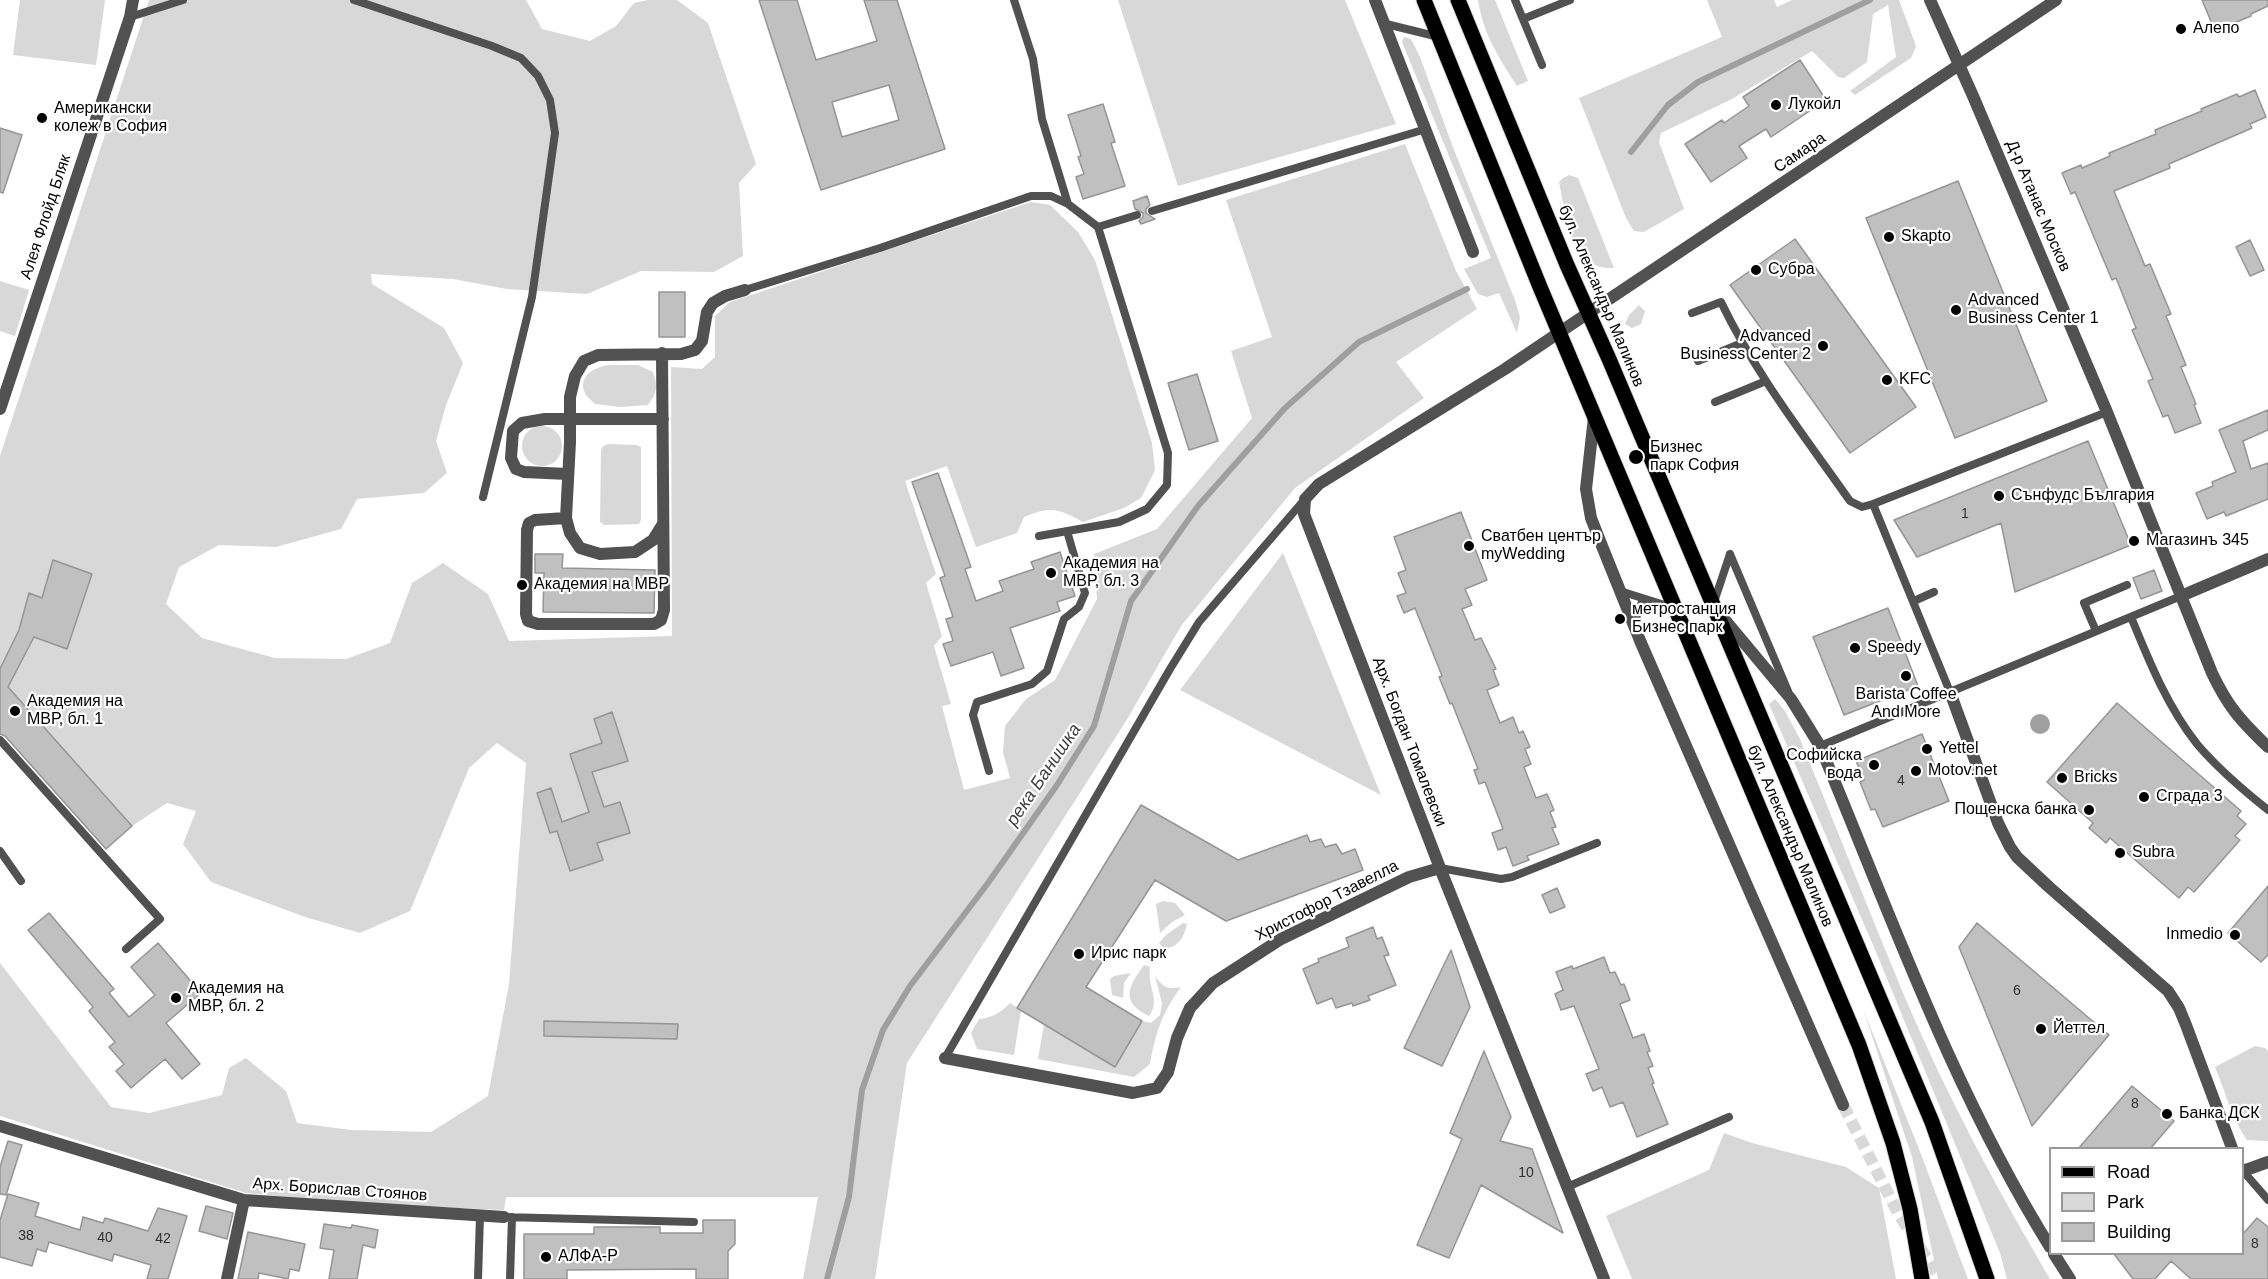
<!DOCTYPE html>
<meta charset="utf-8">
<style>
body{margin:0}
#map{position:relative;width:2268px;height:1279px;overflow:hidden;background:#fff;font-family:Helvetica,sans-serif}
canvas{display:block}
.legend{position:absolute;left:2049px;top:1147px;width:195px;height:108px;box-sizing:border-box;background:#fff;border:2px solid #999;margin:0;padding:8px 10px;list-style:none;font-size:18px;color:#000}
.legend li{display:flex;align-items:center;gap:12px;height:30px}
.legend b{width:30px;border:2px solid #999}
</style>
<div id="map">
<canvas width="2268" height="1279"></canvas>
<ul class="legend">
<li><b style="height:8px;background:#000"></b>Road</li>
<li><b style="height:16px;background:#d8d8d8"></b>Park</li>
<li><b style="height:16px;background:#c0c0c0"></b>Building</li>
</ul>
</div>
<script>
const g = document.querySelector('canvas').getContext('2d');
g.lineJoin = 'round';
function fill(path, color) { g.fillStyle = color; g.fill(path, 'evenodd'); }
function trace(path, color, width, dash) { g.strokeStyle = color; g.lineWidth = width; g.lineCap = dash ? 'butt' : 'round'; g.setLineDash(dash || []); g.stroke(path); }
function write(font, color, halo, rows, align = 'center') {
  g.font = font + ' Helvetica,sans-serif'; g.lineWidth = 4.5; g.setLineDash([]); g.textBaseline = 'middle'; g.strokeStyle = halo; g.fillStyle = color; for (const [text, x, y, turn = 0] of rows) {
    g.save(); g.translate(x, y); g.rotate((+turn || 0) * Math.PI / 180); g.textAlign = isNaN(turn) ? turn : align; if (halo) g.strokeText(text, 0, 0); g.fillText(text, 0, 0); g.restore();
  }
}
fill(new Path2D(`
 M20 0H105L96 65 13 55Z
 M149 0H526L542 29 590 41 616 26 634 3 648 0H677L708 23 756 164 739 183 743 256 714 272 641 271 587 294 507 289 453 279 371 274 372 284 444 328 463 363 446 405 436 441 447 473 424 493 357 499 341 529 276 547 219 545 179 567 166 604 202 638 275 658 346 659 390 643 412 583 443 563 488 594 509 641 672 636 671 367 702 369 715 357V316L730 302 1031 202 1050 205 1078 232 1095 260 1152 443 1155 470 1141 498 1124 508 1083 522C1058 508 1050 506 1024 517L1017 533 976 547 947 466 905 481 936 574 926 583 942 636 934 646 951 704 942 706 964 790 1010 778 1003 752 1005 726 1026 699 1055 680 1097 599 1094 554 1157 529 1252 418 1231 351 1272 337 1226 200 1405 144 1456 271 1477 309 1396 362 1424 398 1295 488 1181 626 1126 721 907 1063 875 1279H803L818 1197H506L504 1210 359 1204 246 1193 0 1116V963L111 1107 149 1113 222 1095 229 1068 246 1058 286 1091 297 1123 351 1130 431 1132 488 1096 509 984 526 763 497 743 469 768 410 911 360 933 305 917 211 882 183 844 196 811 167 803 132 826 8 687 34 637 67 648 91 574 53 560 42 598 29 593 19 630 0 669V456Z
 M1118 0H1345L1396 124 1178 186Z
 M1478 0H1495L1528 81 1517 86C1499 58 1483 34 1478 0Z
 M1707 0H1774L1777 7 1792 0H1899L1916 46 1911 58 1855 95 1850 91 1896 57 1888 5 1873 14 1867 62 1844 78 1838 77 1812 51 1732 99 1661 133 1659 142 1684 209 1644 232 1634 231 1626 218 1579 98 1722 37Z
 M1404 37 1411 39 1420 57 1454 150 1515 300 1520 317 1517 333 1499 293 1487 297 1478 294 1464 269 1491 258 1402 42Z
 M1569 175 1578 178 1614 268C1570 271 1566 214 1559 182L1563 178Z
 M0 281 29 290 15 336 0 331Z
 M1639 305 1645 311 1641 324 1632 328 1625 324 1629 315Z
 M610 365H638L653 372C658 386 657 393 648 405L620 407 595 404C592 401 587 397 585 393 577 376 596 366 610 365Z
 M522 446a20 20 0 1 1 40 0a20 20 0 1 1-40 0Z
 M608 444 636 445 641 447V520L639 524 604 525 600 522 601 451 602 447Z
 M1283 553 1381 795 1180 690Z
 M1775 699 1785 711 1800 739C1836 826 1870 914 1906 1000 1947 1096 1997 1189 2050 1279H2007L2000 1253 1876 952 1769 704Z
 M1163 901 1175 903 1185 915 1172 922 1160 933 1156 904Z
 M1183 923 1187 924C1184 938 1178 947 1164 949L1159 943 1166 935Z
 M1144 965 1150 967C1147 988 1161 999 1149 1016 1118 1001 1130 985 1144 965Z
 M1131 973 1124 983 1123 998 1112 995 1110 979 1114 976Z
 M1155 976C1163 987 1168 990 1181 987 1162 1013 1156 1032 1150 1064L1134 1077 1038 1059 1044 1024 1115 1067 1142 1021 1151 1023 1160 1015 1162 1003Z
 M1010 1003 1021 1010 1014 1055 977 1049 971 1033 979 1019C993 1018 1001 1012 1010 1003Z
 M1863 1009 1919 1149 1968 1279H1938L1912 1157Z
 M2255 1046 2265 1048 2268 1051V1141L2247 1140C2232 1120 2225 1090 2215 1067Z
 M1724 1133 1752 1143 1846 1167 1879 1188 1896 1279H1632L1606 1216 1709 1170Z`), '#d8d8d8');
fill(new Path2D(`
 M2030 724a10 10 0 1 1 20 0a10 10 0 1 1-20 0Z`), '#9f9f9f');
trace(new Path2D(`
 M1631 152 1668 105 1698 82 1870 0
 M827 1279 849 1197 862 1090 883 1030 910 986 988 883 1057 785 1094 726 1131 601 1198 506 1285 408 1359 342 1467 289`), '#9f9f9f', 6);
const building = new Path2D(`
 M759 0H797L816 60 877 41 864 0H897L945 149 821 190ZM889 85 899 120 842 137 832 102Z
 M2202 0H2268V6L2251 14V16L2215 31Z
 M1800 60 1826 100 1771 137 1766 129 1739 146 1747 158 1711 182 1685 144 1722 120 1724 123 1749 106 1743 97Z
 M2255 90 2266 117 2250 124 2252 128 2169 164 2170 168 2114 191 2145 266 2150 264 2171 314 2166 316 2186 365 2181 367 2196 404 2194 405 2201 423 2175 433 2168 415 2163 417 2148 381 2153 379 2132 330 2136 328 2116 278 2112 280 2075 192 2071 194 2062 173 2081 165 2082 168 2110 156 2109 153 2156 134 2155 130 2202 111 2201 109 2237 94 2239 97Z
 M1103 104 1115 142 1111 143 1125 186 1083 199 1076 177 1084 174 1078 157 1081 156 1068 115Z
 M0 128 22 135 3 193 0 192Z
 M1958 181 2047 401 1955 438 1866 218Z
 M1147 196 1150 205 1146 209V213L1155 219 1141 224 1139 221 1143 217V213L1135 209 1133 201Z
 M1795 239 1916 407 1850 453 1730 285Z
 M2250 240 2264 270 2250 276 2236 247Z
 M659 292H685V337H659Z
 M1197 374 1218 441 1189 450 1168 383Z
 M2268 410V430L2243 441 2251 469 2268 463V499L2226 516 2224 512 2207 519 2196 493 2213 486 2212 482 2236 472 2219 430Z
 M2088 441 2131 545 2015 592 2001 523 1917 557 1894 520Z
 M938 473 971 567 965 569 976 601 1003 591 999 581 1034 569 1031 562 1060 552 1075 596 1057 602 1060 611 1010 628 1024 668 1001 676 993 652 951 666 943 644 953 641 946 619 953 617 940 578 945 576 912 482Z
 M1461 512 1487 580 1465 589 1472 605 1462 609 1475 640 1481 638 1496 669 1493 670 1499 685 1487 690 1500 723 1513 717 1519 733 1523 731 1530 747 1525 749 1531 764 1524 767 1536 798 1547 794 1554 810 1550 812 1556 827 1552 828 1559 844 1527 856 1529 860 1513 866 1506 847 1498 850 1492 833 1503 829 1485 782 1479 784 1474 770 1478 769 1452 703 1450 704 1439 677 1442 676 1415 608 1404 613 1397 596 1406 593 1398 573 1406 570 1394 537Z
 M535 554H563L562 568 655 570 654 613 543 612 544 573H535Z
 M53 560 92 574 67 649 34 637 8 687 132 826 106 849 5 736 0 734V669L19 630 29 593 42 598Z
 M2154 570 2162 591 2141 599 2133 578Z
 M1888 608 1918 686 1844 715 1813 637Z
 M2117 703 2241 811 2237 816 2246 824 2235 836 2240 840 2194 892 2188 887 2179 898 2110 838 2106 843 2089 828 2093 823 2047 782Z
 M612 712 628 761 592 772 604 807 620 802 630 833 597 843 603 860 570 871 557 831 550 833 537 793 551 788 562 822 589 812 570 754 602 743 594 719Z
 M1922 734 1949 801 1883 827 1875 809 1871 810 1860 782 1864 780 1856 761Z
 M1141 805 1238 860 1307 835 1310 842 1321 839 1325 847 1336 844 1342 854 1355 849 1363 870 1226 921 1155 880 1086 987 1142 1021 1115 1067 1017 1008Z
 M2268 886V955L2261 962 2228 933Z
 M1557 888 1565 907 1550 913 1542 895Z
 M49 913 114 989 109 993 129 1017 155 995 131 967 158 943 201 993 166 1023 200 1064 182 1079 165 1059 131 1088 116 1071 124 1064 109 1047 115 1042 89 1011 93 1007 28 930Z
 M1977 923 2109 1035 2032 1126 1959 947Z
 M1373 927 1377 939 1382 937 1389 955 1384 956 1396 985 1368 996 1370 1000 1353 1006 1352 1003 1336 1008 1332 998 1317 1004 1303 969 1319 962 1318 959 1349 947 1346 938Z
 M1451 950 1470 1007 1442 1066 1404 1048Z
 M1604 957 1610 973 1615 972 1621 985 1624 984 1630 1000 1620 1004 1633 1038 1644 1034 1650 1051 1647 1052 1653 1066 1648 1068 1654 1083 1652 1084 1668 1124 1637 1137 1623 1102 1610 1107 1602 1087 1593 1091 1586 1074 1599 1069 1574 1006 1561 1010 1555 994 1563 990 1556 972 1572 966 1573 969Z
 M544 1021 678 1024 677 1039 544 1036Z
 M1484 1051 1511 1117 1500 1141 1532 1149 1563 1233 1481 1185 1449 1258 1417 1245 1462 1139 1450 1133Z
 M2132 1086 2174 1121 2150 1149H2078Z
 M8 1141 22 1145 6 1195 0 1194V1167Z
 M8 1194 39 1203 35 1216 80 1230 83 1217 103 1223 105 1218 148 1231 158 1208 187 1216 168 1279H147L151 1265 114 1254 112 1261 49 1242 46 1252 37 1249 32 1266 0 1257V1220Z
 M206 1206 233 1213 227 1239 199 1231Z
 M2257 1218 2268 1227V1279H2191L2171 1261 2155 1279H2133L2114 1254H2242V1235Z
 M703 1220H735V1244L728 1251V1279H696V1269L567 1270V1279H524V1234H594V1227H660V1233H703Z
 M324 1224 351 1228 352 1225 378 1230 375 1248 363 1245 357 1279H329L334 1250 320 1248Z
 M248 1232 305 1244 299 1271 290 1269 288 1279 259 1273 258 1279H238Z`);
fill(building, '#c0c0c0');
trace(building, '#959595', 1.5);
trace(new Path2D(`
 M1843 1105 1898 1213 1940 1279`), '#d9d9d9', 12, [12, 6]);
const primary = new Path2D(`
 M1424 0 1540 287 1859 1045 1893 1143 1910 1209 1922 1279
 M1458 0 1567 265 1609 359 1932 1122 1987 1279`);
trace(primary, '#dbdbdb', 17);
trace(new Path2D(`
 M354 0 492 46 521 58 538 76 550 100 555 133 532 297 483 497
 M1014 0 1033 59 1042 119 1068 204 1098 227
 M1515 0 1542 65
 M130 17 183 0
 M1523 19 1570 0
 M1386 24 1439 37
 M1152 211 1426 129
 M745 290 880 248 1031 196H1051L1068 204
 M1692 313 1721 302C1755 373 1805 437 1850 501L1862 507 1873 504 2107 412
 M1698 361 1742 343
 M1715 402 1766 381
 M1873 504 1950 692
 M1039 536 1119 522 1147 509 1167 485 1168 453 1098 227 1137 215
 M1730 554 1788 691
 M1620 591 1674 608
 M1914 601 1934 592
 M1713 605 1730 554
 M2131 617C2149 661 2167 706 2197 744 2218 769 2243 790 2268 810
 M1634 624 1643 599
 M2096 631 2084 603 2127 585
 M0 740 160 919 126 949
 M1820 746 2181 596
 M989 771 973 715 977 702 1032 684 1047 671 1064 619 1079 607 1085 593 1067 531
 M0 851 21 881
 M1440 868 1501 879 1512 877 1597 843
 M945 1058 1170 669 1199 622 1305 499
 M2243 1171 2268 1200
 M1567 1187 1729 1117
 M504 1217 694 1222
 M478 1279 480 1216
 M510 1279 512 1217`), '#515151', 8);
trace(new Path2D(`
 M1375 0 1473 252
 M1560 332 1505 369 1319 484 1305 499 1304 514 1440 868 1604 1279
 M0 409 130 17 133 0
 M1594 417 1586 489 1591 518 1602 546 1641 643 1843 1105
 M568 474 524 472 516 469 511 458 513 431 522 423 545 419H663
 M566 518 535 520 529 523 527 530 526 614 528 621 538 624H654L661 620 664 610 662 353
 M663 524 653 540 635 552 600 554 580 548 570 533 566 518 570 442V397L575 376 584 361 598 355 681 354 695 350 702 341 707 312 713 303 725 296 745 290
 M2181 596 2268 559
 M1720 614 1791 699 1820 746C1891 916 1953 1091 2050 1247
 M1950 692 1998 823 2010 847 2017 857 2049 887 2168 991 2179 1008 2186 1025 2232 1148
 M945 1058 1133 1093 1157 1088 1168 1072 1177 1038 1190 1008 1213 983 1281 939 1409 877 1440 868
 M0 1126 244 1200 504 1217
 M2242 1169 2243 1171 2268 1162
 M2054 1254 2070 1279
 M227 1279 244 1200`), '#515151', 12);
trace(new Path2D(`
 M1930 0 1973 96 2107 412 2212 673C2228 707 2241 721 2268 747
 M1560 332 2056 0`), '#515151', 12);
trace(primary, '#000', 15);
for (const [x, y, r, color] of [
 [2181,29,6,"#000"],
 [1776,105,6,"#000"],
 [42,118,6,"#000"],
 [1889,237,6,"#000"],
 [1756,270,6,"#000"],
 [1956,310,6,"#000"],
 [1823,346,6,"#000"],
 [1887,380,6,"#000"],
 [1636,457,8,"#000"],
 [1999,496,6,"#000"],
 [2134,541,6,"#000"],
 [1469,546,6,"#000"],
 [1051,573,6,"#000"],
 [522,585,6,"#000"],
 [1620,619,6,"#000"],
 [1855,648,6,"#000"],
 [1906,676,6,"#000"],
 [15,711,6,"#000"],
 [1927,749,6,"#000"],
 [1874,765,6,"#000"],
 [1916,771,6,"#000"],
 [2062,778,6,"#000"],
 [2144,797,6,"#000"],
 [2089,810,6,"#000"],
 [2120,853,6,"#000"],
 [2235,935,6,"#000"],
 [1079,954,6,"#000"],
 [176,998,6,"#000"],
 [2041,1029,6,"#000"],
 [2167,1114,6,"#000"],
 [546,1257,6,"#000"]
]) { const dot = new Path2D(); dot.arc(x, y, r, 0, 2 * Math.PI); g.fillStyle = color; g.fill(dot); trace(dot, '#fff', 2); }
write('14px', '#303030', null, [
 ["1",1965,514],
 ["4",1901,781],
 ["6",2017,991],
 ["8",2135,1104],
 ["10",1526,1173],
 ["38",26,1236],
 ["40",105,1238],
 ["42",163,1239],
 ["8",2255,1244]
]);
write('16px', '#000', '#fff', [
 ["Алепо",2193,29],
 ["Лукойл",1788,105],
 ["Американски",54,109],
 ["колеж в София",54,127],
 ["Skapto",1901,237],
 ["Субра",1768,270],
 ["Advanced",1968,301],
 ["Business Center 1",1968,319],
 ["Advanced",1811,337,"right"],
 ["Business Center 2",1811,355,"right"],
 ["KFC",1899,380],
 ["Бизнес",1650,448],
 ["парк София",1650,466],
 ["Сънфудс България",2011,496],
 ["Сватбен център",1481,537],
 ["myWedding",1481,555],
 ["Магазинъ 345",2146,541],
 ["Академия на",1063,564],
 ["МВР, бл. 3",1063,582],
 ["Академия на МВР",534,585],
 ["метростанция",1632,610],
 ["Бизнес парк",1632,628],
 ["Speedy",1867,648],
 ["Barista Coffee",1906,695,"center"],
 ["And More",1906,713,"center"],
 ["Академия на",27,702],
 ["МВР, бл. 1",27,720],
 ["Yettel",1939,749],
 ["Софийска",1862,756,"right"],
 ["вода",1862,774,"right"],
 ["Motov.net",1928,771],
 ["Bricks",2074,778],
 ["Сграда 3",2156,797],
 ["Пощенска банка",2077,810,"right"],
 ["Subra",2132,853],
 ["Inmedio",2223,935,"right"],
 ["Ирис парк",1091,954],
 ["Академия на",188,989],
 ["МВР, бл. 2",188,1007],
 ["Йеттел",2053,1029],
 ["Банка ДСК",2179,1114],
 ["АЛФА-Р",558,1257]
], 'left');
write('16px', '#000', '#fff', [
 ["Самара",1800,153,-34],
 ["Д-р Атанас Москов",2038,206,67],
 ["Алея Флойд Бляк",46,217,-72],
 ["бул. Александър Малинов",1601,296,67],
 ["Арх. Богдан Томалевски",1409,742,69],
 ["бул. Александър Малинов",1790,836,67],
 ["Христофор Тзавелла",1327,901,-27],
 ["Арх. Борислав Стоянов",340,1190,4]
]);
write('italic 18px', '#404040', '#fff', [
 ["река Банишка",1044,775,-56]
]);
</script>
